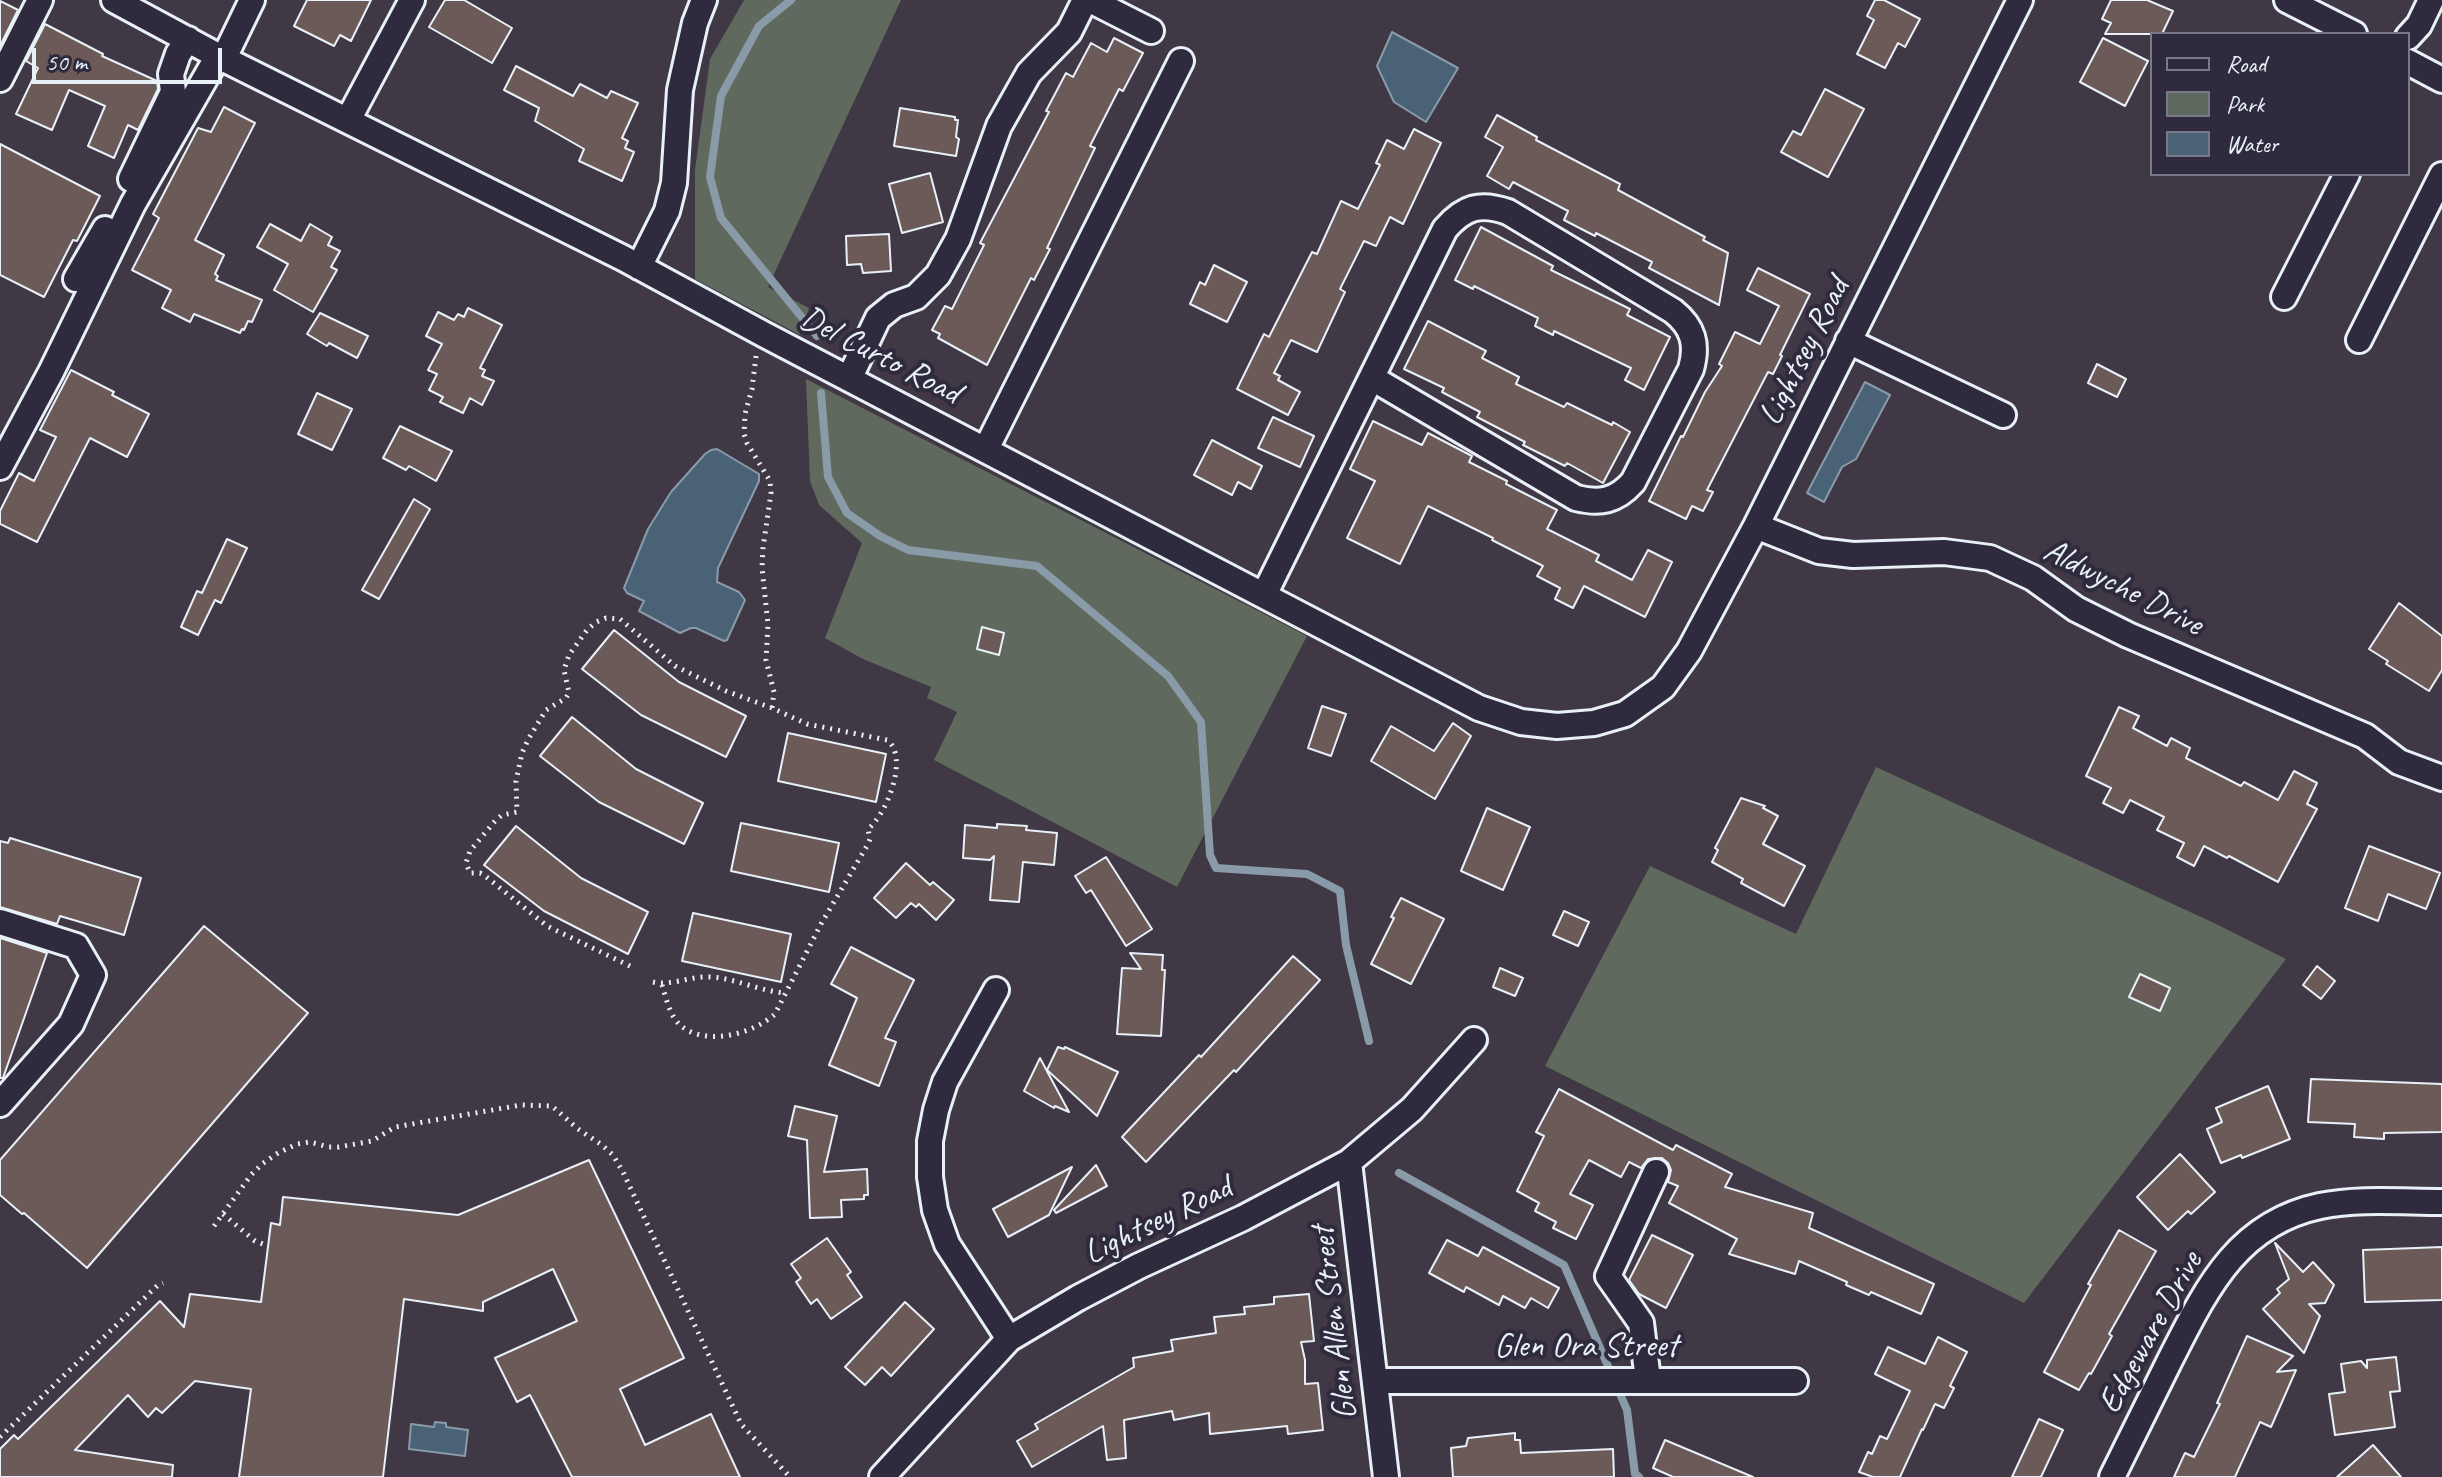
<!DOCTYPE html>
<style>
body{margin:0}
#map{position:relative;width:2442px;height:1477px;overflow:hidden;background:#413845;font-family:Caveat,sans-serif}
canvas{display:block}
.legend{position:absolute;left:2150px;top:32px;width:260px;height:144px;box-sizing:border-box;background:#2f2a3d;border:2px solid #797a88;margin:0;padding:10px 14px;list-style:none;font-size:24px;color:#e8f1f8}
.legend li{display:flex;align-items:center;gap:16px;height:40px}
.legend b{width:40px;border:2px solid #797a88}
.scale{position:absolute;left:32px;top:48px;width:190px;height:36px;box-sizing:border-box;border:4px solid #e8f1f8;border-top:0;padding-left:10px;font-size:24px;line-height:28px;white-space:nowrap;color:#e8f1f8;-webkit-text-stroke:6px #2f2a3d;paint-order:stroke}
</style>
<div id="map">
<canvas width="2442" height="1477"></canvas>
<ul class="legend">
<li><b style="height:10px;background:#2f2a3d"></b>Road</li>
<li><b style="height:22px;background:#5f695d"></b>Park</li>
<li><b style="height:22px;background:#4a6275"></b>Water</li>
</ul>
<div class="scale">50 m</div>
</div>
<script>
const g = document.querySelector('canvas').getContext('2d');
g.lineJoin = 'round';
function fill(path, color) { g.fillStyle = color; g.fill(path, 'evenodd'); }
function trace(path, color, width, dash) { g.strokeStyle = color; g.lineWidth = width; g.lineCap = dash ? 'butt' : 'round'; g.setLineDash(dash || []); g.stroke(path); }
function write(font, color, halo, rows, align = 'center') {
  g.font = font + ' Caveat,sans-serif'; g.lineWidth = 8; g.setLineDash([]); g.textBaseline = 'middle'; g.strokeStyle = halo; g.fillStyle = color; for (const [text, x, y, turn = 0] of rows) {
    g.save(); g.translate(x, y); g.rotate((+turn || 0) * Math.PI / 180); g.textAlign = isNaN(turn) ? turn : align; if (halo) g.strokeText(text, 0, 0); g.fillText(text, 0, 0); g.restore();
  }
}
fill(new Path2D(`
 M744 0H901L768 287 809 308 800 335 695 279V170L710 59Z
 M806 379 1307 636 1177 887 934 760 957 712 927 698 931 687 863 659 825 638 862 543 819 505 810 481Z
 M1876 767 2214 923 2286 959 2024 1303 1545 1066 1650 866 1796 934Z`), '#5f695d');
const water = new Path2D(`
 M1392 32 1458 68 1426 122 1394 102 1377 66Z
 M1865 382 1890 395 1856 459 1842 467 1824 502 1807 493Z
 M717 449 759 474V481L718 568 717 582 739 592 745 600 727 640 724 641 696 628H691L680 633 639 611 644 601 627 593 624 588 648 529 671 492 705 454 711 450Z
 M435 1422 446 1423V1427L468 1430 465 1456 409 1449 411 1424 434 1427Z`);
fill(water, '#4a6275');
trace(water, '#899ba9', 2);
trace(new Path2D(`
 M791 0 759 26 721 96 710 177 721 218 817 336
 M821 393 828 477 847 513 880 536 908 550 1037 566 1168 676 1201 722 1210 855 1216 868 1307 874 1340 891 1346 945 1369 1041
 M1399 1173 1564 1265 1627 1410 1635 1474 1639 1477`), '#899ba9', 8);
const building = new Path2D(`
 M307 0H371L351 41 340 35 334 46 294 26Z
 M445 0H464L512 28 492 63 429 27Z
 M1875 0H1884L1920 19 1905 47 1898 43 1885 68 1857 54 1874 20 1867 16Z
 M2111 0H2147L2173 11 2162 34H2105L2111 23 2102 19Z
 M0 1 18 10 0 46Z
 M45 24 103 54 102 56 157 81 158 89 138 130 128 125 114 158 88 146 105 106 69 90 52 130 16 114 38 68 26 61Z
 M1114 38 1143 53 1123 91 1119 89 1090 146 1095 148 1047 248 1050 249 1034 280 1031 278 987 365 938 338 940 334 932 330 945 306 952 309 984 245 980 243 1049 112 1046 111 1066 73 1073 77 1091 43 1107 52Z
 M2103 38 2148 61 2125 106 2080 82Z
 M516 66 573 96 580 84 607 98 611 91 638 103 622 138 628 141 625 148 634 152 622 181 579 161 584 149 535 121 539 108 504 90Z
 M1825 89 1864 109 1828 177 1781 152 1793 131 1801 135Z
 M224 107 255 123 195 240 224 255 215 274 218 276 216 280 262 300 252 322 248 321 244 330 242 329 240 333 194 314 190 322 162 308 171 290 132 270 159 218 153 214 198 128 211 132Z
 M900 108 955 117V120H958L956 137 959 139 956 156 894 146Z
 M1497 115 1537 137 1536 140 1620 184 1618 190 1705 237 1703 240 1728 253 1719 305 1649 268 1652 262 1596 233 1595 236 1564 220 1568 211 1513 182 1509 189 1487 176 1503 147 1485 137Z
 M1414 129 1441 143 1403 224 1390 217 1376 246 1364 241 1340 289 1345 292 1317 352 1291 340 1274 373 1280 376 1278 380 1300 392 1288 415 1237 389 1264 334 1269 337 1312 252 1317 254 1341 201 1358 209 1380 165 1376 163 1387 140 1404 149Z
 M0 144 100 196 77 241 73 240 44 297 0 275Z
 M930 173 943 222 902 233 889 184Z
 M270 224 301 241 310 224 332 237 328 245 340 251 331 267 337 270 313 312 274 290 288 264 257 247Z
 M1481 227 1553 266 1551 270 1630 309 1627 315 1670 337 1644 390 1625 380 1631 368 1554 331 1553 335 1535 326 1538 318 1474 286 1473 289 1455 280Z
 M889 234 891 271 863 273 861 264 847 265 846 236Z
 M1214 265 1247 282 1227 322 1190 304 1200 282 1205 285Z
 M1758 268 1810 294 1780 355 1782 356 1773 374 1768 372 1707 490 1713 492 1703 511 1692 506 1686 519 1649 501 1681 436 1683 437 1705 392 1722 366 1719 364 1735 332 1760 344 1779 306 1747 290Z
 M468 308 502 325 480 368 485 370 482 376 494 381 482 405 470 398 463 413 440 402 443 397 429 390 437 374 428 370 442 344 426 336 438 312 454 320 458 314 464 317Z
 M320 313 368 336 357 358 329 343 327 346 307 334Z
 M1428 321 1486 351 1482 358 1519 377 1516 384 1564 407 1567 403 1612 425 1613 422 1630 432 1603 483 1567 463 1565 466 1523 445 1525 442 1477 417 1480 412 1442 392 1444 388 1404 369Z
 M2097 364 2126 379 2117 397 2088 383Z
 M71 370 114 392 112 395 149 414 127 457 90 438 37 542 0 524V511L19 473 34 481 56 437 40 430Z
 M317 393 352 409 332 450 298 434Z
 M1273 417 1314 436 1300 467 1258 448Z
 M1373 421 1422 445 1428 433 1472 456 1469 462 1507 481 1506 484 1557 510 1547 529 1599 555 1596 561 1632 580 1648 550 1672 562 1645 617 1584 586 1573 608 1555 599 1560 588 1537 576 1543 566 1492 540 1493 538 1428 506 1400 564 1347 538 1375 481 1350 469Z
 M400 426 452 451 436 481 409 466 406 470 383 458Z
 M1212 440 1262 466 1251 489 1238 482 1232 495 1194 475Z
 M414 499 430 509 379 599 362 590Z
 M227 539 247 548 221 603 215 600 198 635 181 627 197 591 202 593Z
 M2399 603 2442 636V670L2429 691 2386 664 2388 661 2369 649Z
 M982 627 1004 633 999 655 977 649Z
 M614 630 679 682 746 716 726 757 641 715 582 669Z
 M1322 706 1346 714 1331 756 1308 748Z
 M2119 707 2139 716 2133 728 2167 746 2171 738 2190 748 2186 758 2241 786 2244 782 2278 800 2294 771 2317 783 2307 804 2317 809 2278 882 2229 856 2227 858 2204 846 2194 866 2177 857 2184 843 2157 830 2164 817 2130 800 2123 813 2103 803 2111 788 2086 776Z
 M572 717 636 769 703 803 684 844 599 802 540 756Z
 M1453 723 1471 736 1435 799 1371 761 1391 726 1434 751Z
 M788 733 886 754 876 802 778 781Z
 M1741 798 1765 806 1763 808 1778 816 1763 844 1805 866 1784 906 1741 883 1743 879 1712 862 1718 850 1715 848Z
 M1487 808 1530 827 1503 890 1461 871Z
 M741 823 839 843 829 892 731 871Z
 M997 824 1027 826 1026 830 1057 833 1054 865 1023 862 1019 902 990 900 994 856 990 860 963 858 965 825 997 828Z
 M516 826 581 878 648 912 628 954 544 911 484 865Z
 M10 838 141 878 124 935 60 916 57 924 0 907V841L8 843Z
 M2369 846 2440 873 2426 909 2388 894 2378 921 2345 908Z
 M1106 857 1152 929 1126 946 1091 890 1086 893 1075 876Z
 M906 863 930 885 933 882 954 900 936 920 919 904 916 907 911 903 896 918 874 898Z
 M1401 898 1444 919 1411 984 1371 964 1394 918 1391 917Z
 M1564 911 1589 922 1578 946 1553 935Z
 M693 913 791 934 781 982 682 961Z
 M204 926 308 1013 87 1268 24 1213 22 1214 0 1195V1160Z
 M0 938 47 953 3 1078H0Z
 M851 947 914 980 885 1038 896 1042 879 1086 829 1065 857 998 831 984Z
 M1130 953 1163 955 1162 970H1165L1161 1036 1117 1034 1122 968 1141 969Z
 M1293 956 1320 980 1236 1072 1234 1070 1146 1162 1122 1137 1199 1055 1201 1057Z
 M2317 966 2335 981 2321 999 2303 985Z
 M1500 968 1523 978 1515 996 1493 987Z
 M2140 974 2170 988 2160 1011 2129 997Z
 M1058 1047 1064 1049 1065 1047 1118 1072 1097 1116 1047 1070Z
 M1040 1058 1048 1073 1069 1112 1055 1106 1054 1108 1024 1091Z
 M2311 1079 2442 1084V1132L2384 1133V1139L2354 1137 2355 1124 2308 1122Z
 M2268 1086 2290 1139 2242 1158 2241 1155 2221 1163 2207 1129 2222 1122 2216 1108Z
 M1559 1089 1673 1150 1676 1145 1732 1174 1725 1187 1813 1213 1809 1228 1934 1284 1921 1314 1871 1292 1869 1295 1846 1285 1847 1282 1799 1261 1795 1274 1729 1254 1737 1239 1669 1203 1678 1186 1668 1182 1671 1170 1668 1163 1662 1158 1648 1159 1641 1168 1629 1162 1621 1177 1589 1160 1570 1194 1593 1205 1576 1239 1553 1228 1556 1222 1535 1211 1539 1203 1517 1191 1544 1136 1536 1132Z
 M795 1106 837 1116 824 1172 867 1169 868 1195H864V1199L841 1200 842 1217 810 1218 807 1140 788 1136Z
 M2180 1154 2215 1192 2191 1214 2188 1211 2168 1230 2137 1197Z
 M589 1160 684 1358 620 1389 645 1445 711 1414 740 1477H572L530 1395 517 1402 495 1358 577 1321 553 1269 483 1302V1311L404 1299 383 1477H239L251 1389 195 1381 162 1413 156 1408 148 1417 128 1395 75 1450 173 1465 172 1477H0V1449L14 1435 18 1439 160 1301 184 1327 190 1294 261 1302 271 1223 280 1225 283 1197 458 1215Z
 M1096 1165 1107 1186 1056 1213 1054 1210Z
 M1072 1167 1049 1215 1008 1237 993 1209Z
 M2119 1230 2156 1251 2109 1334 2112 1336 2096 1365 2091 1374 2089 1373 2079 1390 2044 1372 2091 1285 2088 1284Z
 M1652 1235 1693 1255 1666 1308 1639 1294 1629 1280Z
 M827 1238 851 1272 847 1275 862 1297 831 1319 817 1299 811 1304 796 1282 801 1278 791 1264Z
 M1447 1240 1478 1256 1483 1247 1559 1288 1548 1308 1531 1298 1525 1308 1503 1296 1499 1305 1466 1287 1464 1292 1429 1273Z
 M2275 1243 2303 1272 2313 1262 2334 1285 2325 1303 2309 1304 2320 1316 2304 1353 2263 1309 2280 1293 2277 1289 2289 1279Z
 M2442 1247V1300L2365 1302 2363 1250Z
 M1309 1294 1314 1341 1301 1342 1305 1360V1384L1318 1383 1323 1430 1288 1434 1287 1426 1210 1434 1209 1413 1174 1420 1172 1411 1124 1420 1126 1458 1107 1460 1103 1426 1032 1467 1017 1441 1038 1429 1035 1424 1134 1367 1133 1358 1173 1351 1171 1340 1216 1333 1214 1317 1245 1314 1244 1307 1274 1304V1297Z
 M905 1302 934 1329 891 1376 882 1367 865 1385 845 1367Z
 M2247 1336 2293 1356 2277 1372 2296 1370 2271 1427 2260 1422 2235 1477H2174L2185 1453 2194 1457 2220 1404 2217 1403Z
 M1938 1337 1967 1352 1950 1386 1954 1388 1944 1408 1935 1404 1923 1430 1922 1429 1900 1477H1873L1859 1472 1868 1452 1872 1454 1880 1436 1887 1439 1910 1391 1875 1374 1888 1347 1925 1364Z
 M2396 1357 2400 1391 2390 1392 2395 1427 2335 1435 2329 1394 2345 1392 2341 1364 2361 1361 2367 1368V1360Z
 M2039 1419 2063 1430 2041 1477H2012Z
 M1515 1433V1440H1520L1521 1453 1613 1449 1614 1477H1453L1451 1448 1466 1446 1468 1438Z
 M1665 1440 1753 1477H1673L1653 1468Z
 M2373 1445 2401 1477H2337Z`);
fill(building, '#6b5a58');
trace(building, '#e8f1f8', 2);
const minor = new Path2D(`
 M114 0 218 56 623 258 765 335 1479 708 1521 722 1557 726 1594 723 1625 714 1663 687 1689 651 1756 526 2020 0
 M1090 0 1151 31
 M2287 0 2354 34
 M2408 37 2419 25 2431 0
 M224 58 252 0
 M2408 62 2442 80
 M0 79 40 0
 M348 120 412 0
 M131 179 173 92 171 74 178 54 188 39
 M639 267 667 211 674 183 680 90 695 23 704 0
 M76 279 105 229
 M2284 297 2347 174
 M2359 340 2442 175
 M1848 341 2003 415
 M850 377 878 318 894 305 916 297 938 275 958 239 999 126 1029 73 1069 32 1085 0
 M986 449 1181 61
 M0 467 51 372 133 204 218 56
 M1756 526 1819 551 1853 555 1944 552 1990 558 2033 578 2076 609 2128 635 2365 736 2399 762 2442 778
 M1264 595 1445 229C1464 207 1480 202 1508 212L1673 311C1693 327 1698 344 1691 369L1633 482C1616 501 1600 504 1576 498L1372 378
 M0 922 76 946 93 975 71 1024 0 1104
 M996 990 945 1082 936 1110 930 1141V1177L935 1210 947 1244 1009 1339
 M1349 1162 1386 1477
 M1648 1380 1641 1323 1608 1276 1656 1172
 M1377 1381H1795
 M882 1477 1009 1339 1078 1298 1139 1266 1243 1218 1349 1162 1412 1109 1474 1040
 M2112 1477C2131 1439 2150 1400 2169 1362 2205 1292 2235 1224 2320 1206 2359 1198 2402 1202 2442 1202`);
trace(minor, '#e8f1f8', 30);
trace(new Path2D(`
 M756 356 752 389 745 414 744 434 747 443 770 481 771 493 763 548 762 568 768 624 766 660 774 692 772 708
 M630 966 547 926 484 875 480 873H470L466 863 470 851 495 821 502 815 517 812 516 781 522 753 529 738 546 710 566 698 569 693 564 670 569 655 587 630 596 622 606 618 620 619 675 666 726 691 772 708 807 724 887 740C910 757 886 815 868 829L870 839 868 844 821 924 775 1014C753 1034 705 1047 680 1025 670 1016 666 998 662 985
 M653 982C672 986 690 976 710 977 735 978 759 991 785 993
 M223 1214 255 1241 268 1246
 M214 1226 251 1175 262 1164 278 1153 297 1144 310 1142 328 1147H339L372 1141 395 1127 521 1105 552 1106 578 1129 602 1145 613 1155 623 1172 741 1424 790 1477
 M0 1437 158 1285 163 1283`), '#e8f1f8', 5, [2, 6]);
trace(minor, '#2f2a3d', 24);
write('34px', '#e8f1f8', '#2f2a3d', [
 ["Lightsey Road",1805,352,-63],
 ["Del Curto Road",880,356,27],
 ["Aldwyche Drive",2123,588,27],
 ["Lightsey Road",1158,1221,-26],
 ["Glen Allen Street",1335,1323,-97],
 ["Edgeware Drive",2151,1333,-61],
 ["Glen Ora Street",1586,1347]
]);
</script>
